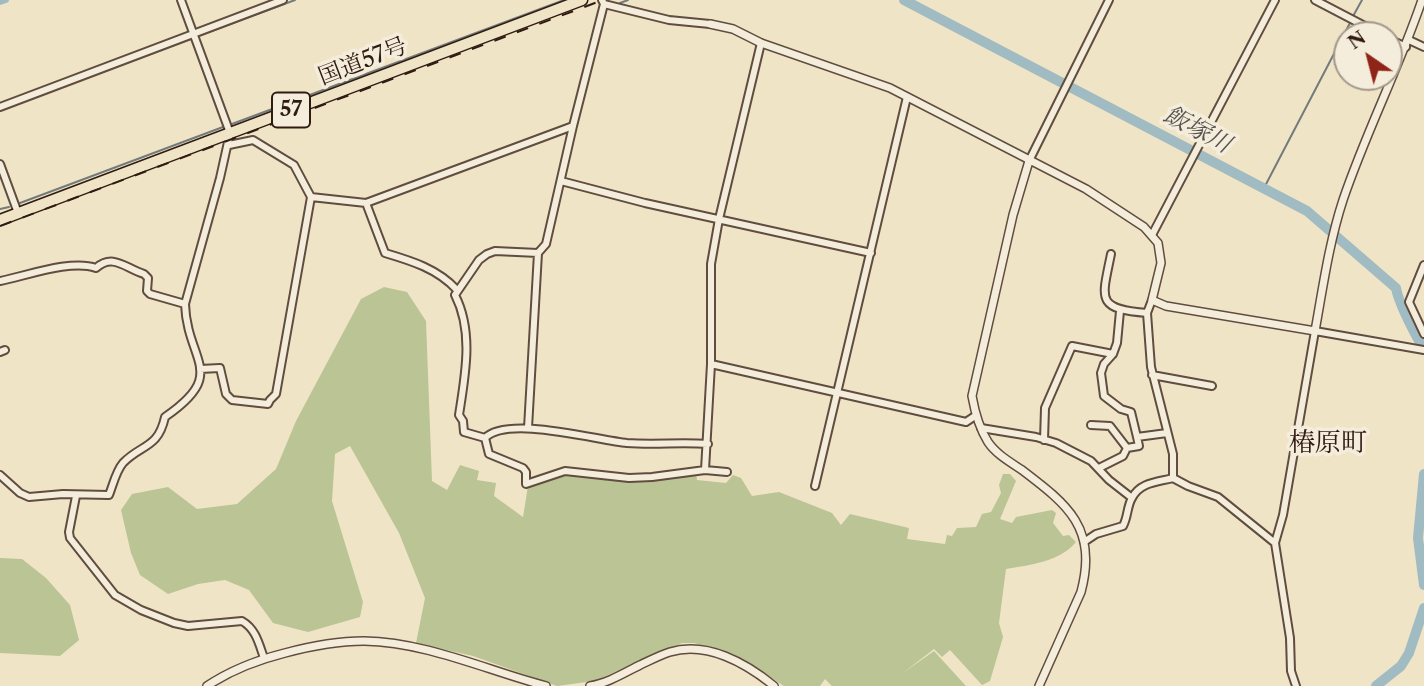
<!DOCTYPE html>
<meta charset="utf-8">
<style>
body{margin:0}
#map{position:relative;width:1424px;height:686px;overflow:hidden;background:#f0e4c7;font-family:"Libre Caslon Text",serif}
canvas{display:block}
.north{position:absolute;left:1333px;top:21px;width:70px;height:70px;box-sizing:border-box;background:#f5eddb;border:2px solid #a6998b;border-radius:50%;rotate:325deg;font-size:19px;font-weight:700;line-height:28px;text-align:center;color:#301b12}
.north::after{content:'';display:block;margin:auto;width:24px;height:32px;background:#8f2418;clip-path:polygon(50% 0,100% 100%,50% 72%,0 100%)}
</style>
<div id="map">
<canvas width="1424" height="686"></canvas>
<div class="north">N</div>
</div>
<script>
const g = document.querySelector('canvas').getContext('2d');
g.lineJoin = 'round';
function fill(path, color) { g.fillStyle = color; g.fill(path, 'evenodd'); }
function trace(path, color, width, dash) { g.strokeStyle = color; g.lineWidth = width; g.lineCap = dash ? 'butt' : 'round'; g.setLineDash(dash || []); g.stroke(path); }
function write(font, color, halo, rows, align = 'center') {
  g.font = font + ' "Libre Caslon Text","Noto Serif JP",serif'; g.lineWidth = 7; g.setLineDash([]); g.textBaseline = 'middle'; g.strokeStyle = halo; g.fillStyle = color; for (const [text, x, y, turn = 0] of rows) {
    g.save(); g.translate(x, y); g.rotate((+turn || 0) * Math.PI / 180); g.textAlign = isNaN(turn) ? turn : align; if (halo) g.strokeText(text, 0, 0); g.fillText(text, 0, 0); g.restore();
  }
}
fill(new Path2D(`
 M384 287 407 292 426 321 432 481 447 490 460 465 479 471 477 480 496 483 494 496 523 517 528 486 566 473 630 480 696 473 697 480 726 483 733 475 741 478 752 496 779 492 832 513 841 525 850 514 909 528 907 539 945 544 947 535 952 536 957 528 976 527 982 514 991 512 1001 493 999 485 1003 474H1010L1016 481 1000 519 1012 523 1016 517 1052 510 1056 513 1053 523 1063 536 1069 535 1076 542C1060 562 1029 565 1006 569L999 623 1003 637 990 681 982 685 950 650 942 657 934 649 903 673 934 651 966 686H832L825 679 820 686H784L733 654 694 643H682L594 681 557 686 473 656 416 643 425 598 399 533 350 446 335 454 332 501 363 602 360 617 308 632 273 623 249 590 225 580 198 584 168 594 140 575 131 553 121 510 132 494 168 487 197 509 237 504 276 469 296 421 361 299Z
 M0 558 22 559 46 578 70 605 79 640 60 656 0 653Z`), '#bbc494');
trace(new Path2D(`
 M620 3 628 0
 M1352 18 1362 0
 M198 36 295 0
 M86 78 193 38
 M232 124 564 0
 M1264 188 1350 23
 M20 203 223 127
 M0 209 9 207`), '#737b7b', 2);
trace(new Path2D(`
 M0 2 6 0`), '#a0bbc1', 6);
trace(new Path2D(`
 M904 0 1307 211 1396 288C1399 305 1415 334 1424 350
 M1424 474 1418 538 1424 585
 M1376 686 1401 666 1409 653 1424 608`), '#a0bbc1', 10);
const minor = new Path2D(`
 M1315 0 1382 35
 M604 4 669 20 710 24
 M1389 39 1406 47
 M1409 40 1424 47
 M0 107 283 0
 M1029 161 1109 0
 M0 164 18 213
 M561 181 645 203 871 253
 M311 197 366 203 573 126
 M366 203 385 253C412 261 438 269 457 290
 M1152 235 1275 0
 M1111 254C1102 299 1095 309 1147 313
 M1424 265 1409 302 1424 334
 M0 281C26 276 71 259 96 268 113 253 125 268 144 274L148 278 147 291 150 294 185 304
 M1152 300 1147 313 1151 367 1173 454V478
 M0 352 5 350
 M1113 354 1104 364 1101 373 1104 396 1121 409 1131 412 1137 437
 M711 364 966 422 975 416
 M200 369 220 368 226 394 232 400 268 404 270 400 276 394 311 197 294 165 253 140 229 145
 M1152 375 1212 386
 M1091 425 1110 426 1127 448 1123 456 1099 468
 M528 428 538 253 546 244 573 126 604 4 602 0
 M981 428 1036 437 1056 443 1091 461 1109 480 1132 498
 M485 438 464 432 463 421 459 415C465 376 474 332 455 295L479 260 487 254 495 251 538 253
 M485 438 489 454 523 468 526 472V484L565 471 629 478 652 477 705 470
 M485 438C507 415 596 440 627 443 654 445 681 442 708 444
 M1044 440 1045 408 1072 346 1113 354 1117 343 1120 311
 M1127 448 1139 446 1137 437 1167 433
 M727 472 705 470 711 364V264L719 219 761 43
 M0 475 20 493 29 497 63 494 109 495C113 485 116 471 123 463 141 444 158 449 165 417 229 373 187 362 185 304L220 178 230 133 181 0
 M815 486 907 97
 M76 496 69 532 70 538 115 595 141 610 174 623 188 626 242 621C256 629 259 644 264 658
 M1084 542 1096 534 1123 526C1128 517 1127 506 1132 498 1140 482 1158 482 1173 478L1188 486 1218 497 1275 543
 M1296 686 1291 671 1290 638 1275 543 1283 515 1315 331 1424 350`);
const tertiary = new Path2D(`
 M710 24 733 29 761 43 890 88 1086 189 1144 227 1158 243 1161 263 1152 300 1166 306 1315 331C1323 287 1329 243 1343 200 1366 132 1399 68 1422 0
 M1029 161 1013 215 972 396C975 413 979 428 988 442 996 454 1010 462 1022 470 1068 505 1098 528 1081 592L1039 686
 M207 686C231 670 257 660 285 653 311 646 337 641 364 641 426 642 486 670 546 686
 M590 686C608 683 624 673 640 665 649 661 660 655 670 652 707 641 746 663 774 686`);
const trunk = new Path2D(`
 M0 220 582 0`);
trace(minor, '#604d3f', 10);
trace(tertiary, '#604d3f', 10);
trace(trunk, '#301b12', 13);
trace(minor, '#f5eddb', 6);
trace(tertiary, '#f5eddb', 7);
trace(trunk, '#f0e4c7', 10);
trace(new Path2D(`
 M0 226 603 0`), '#301b12', 2, [12, 12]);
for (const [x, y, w] of [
 [291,110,38]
]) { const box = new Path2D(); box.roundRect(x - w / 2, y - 17.5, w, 35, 5); g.fillStyle = '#f5eddb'; g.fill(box); trace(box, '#301b12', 2); }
write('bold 21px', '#301b12', null, [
 ["57",291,110]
]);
write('23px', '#301b12', '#f5eddb', [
 ["国道57号",363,62,-21]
]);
write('italic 24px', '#57534f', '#f5eddb', [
 ["飯塚川",1197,130,28]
]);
write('26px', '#301b12', '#f5eddb', [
 ["椿原町",1328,443]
]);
</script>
